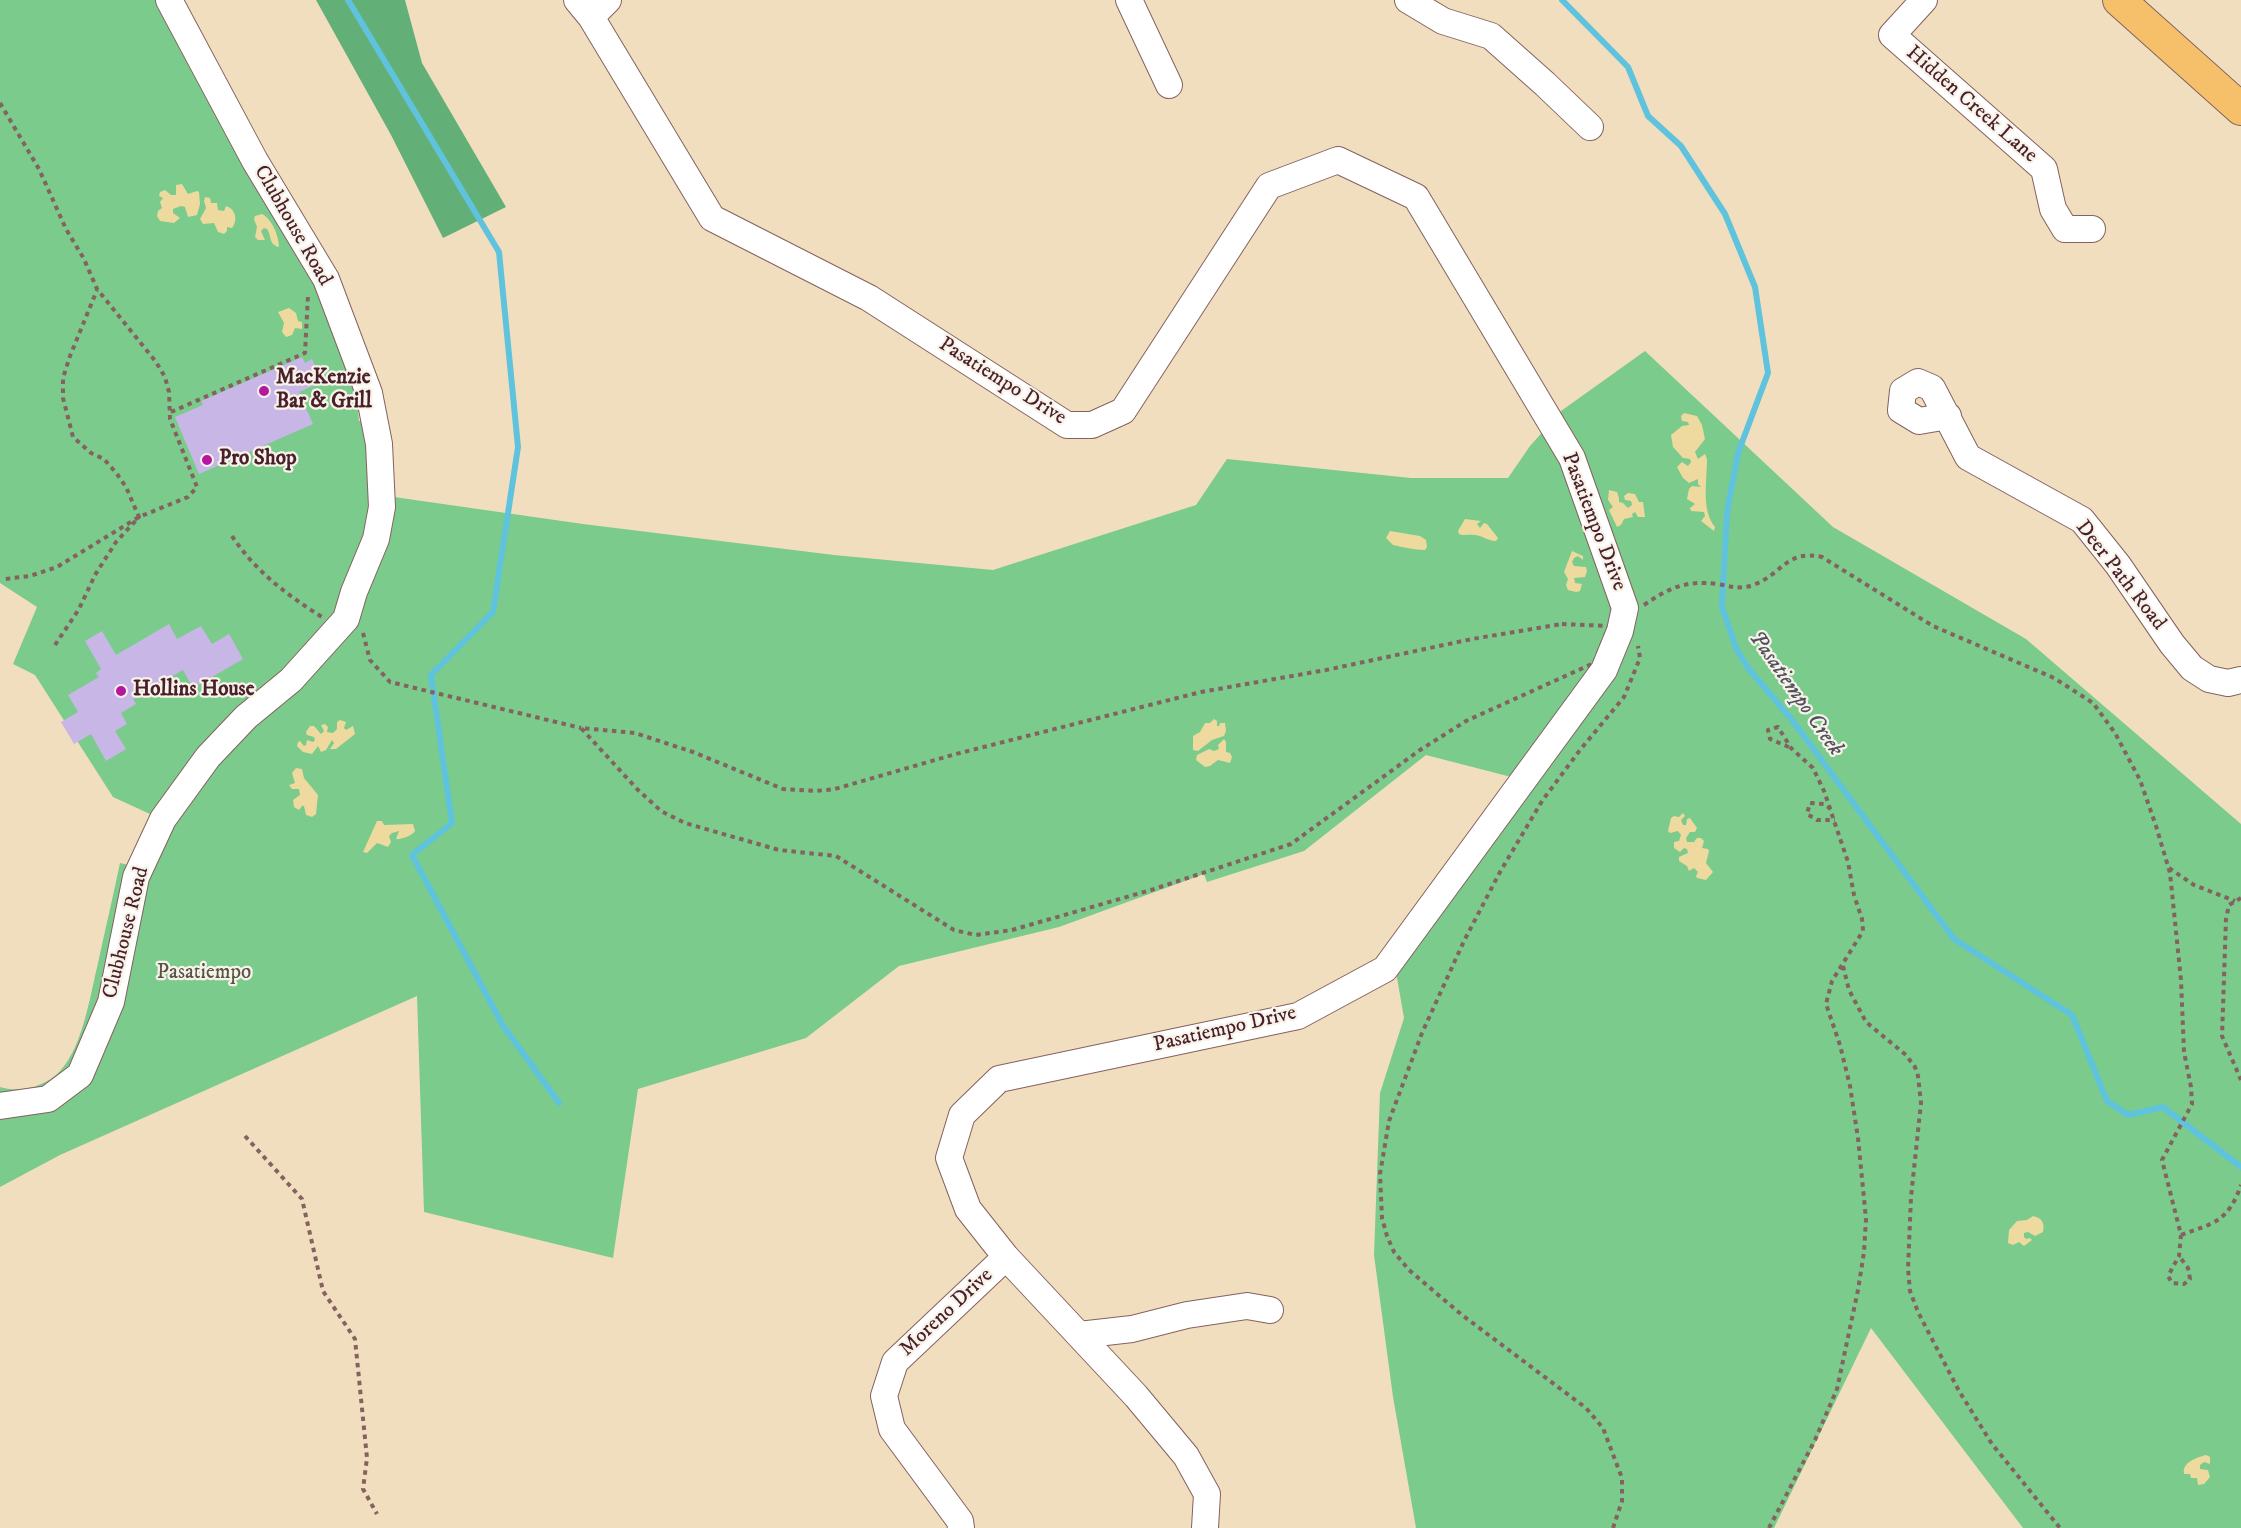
<!DOCTYPE html>
<style>
body{margin:0}
canvas{display:block;background:#f1debf}
</style>
<canvas width="2241" height="1528"></canvas>
<script>
const g = document.querySelector('canvas').getContext('2d');
g.lineJoin = 'round';
function fill(path, color) { g.fillStyle = color; g.fill(path, 'evenodd'); }
function trace(path, color, width, dash) { g.strokeStyle = color; g.lineWidth = width; g.lineCap = dash ? 'butt' : 'round'; g.setLineDash(dash || []); g.stroke(path); }
function write(font, color, halo, rows, align = 'center') {
  g.font = font + ' "IM FELL DW Pica",serif'; g.lineWidth = 4.5; g.setLineDash([]); g.textBaseline = 'middle'; g.strokeStyle = halo; g.fillStyle = color; for (const [text, x, y, turn = 0] of rows) {
    g.save(); g.translate(x, y); g.rotate((+turn || 0) * Math.PI / 180); g.textAlign = isNaN(turn) ? turn : align; if (halo) g.strokeText(text, 0, 0); g.fillText(text, 0, 0); g.restore();
  }
}
fill(new Path2D(`
 M0 0H164L336 310 357 397 359 421H363L387 496 583 524 834 555 993 570 1196 505 1227 459 1411 478H1508L1530 446 1561 411 1645 351 1833 527 2026 639 2241 824V1528H2023L1871 1328 1774 1528H1416L1393 1397 1374 1255 1380 1093 1404 1018 1392 949 1519 779 1426 755 1304 851 1207 882 1204 874 1059 927 899 966 806 1038 638 1089 613 1258 424 1212 417 996 60 1155 0 1187V1087C20 1093 45 1087 60 1071 83 1046 90 996 98 963 105 930 113 897 120 863L145 869 163 820 113 797 35 675 13 664 37 607 0 583Z`), '#7acb8c');
fill(new Path2D(`
 M316 0H405L422 63 506 207 443 238 391 135Z`), '#63af78');
fill(new Path2D(`
 M182 184 188 194 197 191 199 192 200 204 197 215 188 217 185 207 181 206 173 209V213L180 218 174 223 160 221 157 216 158 211 162 208 160 202 163 198 159 196 160 192 165 190 171 195H176V185Z
 M205 197 210 198 211 203H217L218 210 224 211 226 206C236 209 238 220 232 228L227 227V231L224 234 218 232 214 223 203 224 200 219 206 208 204 201Z
 M262 214C272 219 279 236 279 247 268 244 272 236 267 229L264 228 261 231 265 240H258L255 237 257 227 254 219 255 216Z
 M289 308 296 313 298 321 302 322V329L295 328 292 335 286 337 282 332 284 323 278 312Z
 M1684 413 1697 416 1702 425 1705 439 1695 452 1698 459 1705 454 1707 459C1707 481 1701 510 1715 527L1714 531 1701 521 1705 516 1704 512 1691 511 1690 508 1695 504 1687 499 1689 489 1692 486 1701 487 1698 484V479L1689 483 1683 478 1677 467 1682 462 1688 466 1691 462 1690 459 1683 458 1673 447 1671 435 1682 426 1689 425 1688 422 1682 421 1681 416Z
 M1609 490 1617 492 1619 498V502L1623 503 1628 508 1632 505 1631 501 1625 500 1624 496 1628 493 1635 494 1639 502H1643L1645 517H1638L1635 512 1632 514 1633 517 1624 519 1621 525 1617 527 1609 510 1613 507 1608 500Z
 M1465 519 1481 521 1477 524 1480 528 1484 523 1487 524 1498 538 1496 541C1488 541 1483 536 1475 535 1468 534 1464 536 1459 534L1458 531Z
 M1390 531 1420 536 1426 540 1427 547 1425 550C1415 550 1403 547 1393 545L1386 538Z
 M1572 551 1583 556V560L1578 556 1574 558 1572 562 1574 566 1586 567 1587 571 1585 577 1574 578 1575 583 1582 584 1580 591 1576 592 1568 590 1566 585 1568 579 1564 572Z
 M1214 719 1217 721V726H1219L1220 723H1225L1226 731 1224 736 1212 740 1198 751 1193 750V736L1200 732 1205 723H1210Z
 M340 720 346 722 344 728 346 730 353 726 355 734 336 749H330L334 743 332 740 326 750 321 752 318 746 312 754 303 752 297 746 298 742 300 741 304 746 306 745 307 740 313 742 315 740 314 737 307 735 306 732 310 726H314L321 734 324 731 321 725 325 724 328 727 327 732 333 733 337 729V722Z
 M1224 739 1226 742V752L1230 753 1232 757 1230 763 1218 760 1210 766 1205 767 1196 760 1197 755 1209 749 1214 751 1219 749 1218 745Z
 M296 768 302 769 304 778 318 795 316 814 312 817 306 815 304 806H302L299 810 294 807 293 800 300 795 299 789H292L289 785 295 783 292 773Z
 M1683 813 1685 816 1681 820 1683 825H1686L1687 819 1690 818 1697 828 1695 832H1690L1686 838 1687 842H1694L1697 838H1701L1704 841 1702 848 1708 849 1709 851 1706 863 1713 872 1706 880 1697 878 1696 876 1698 872 1694 868 1689 871 1687 866 1679 861V857L1688 853 1687 849 1684 848 1680 852 1674 848V842L1679 841 1681 835 1678 831 1670 833 1668 831 1671 818 1674 816 1679 817Z
 M377 821H382L384 825 413 824 415 831C413 835 401 840 396 839L399 831 392 833 389 836 391 842 388 847 377 843 367 853 363 852Z
 M2033 1216C2042 1218 2045 1223 2043 1232L2035 1236 2028 1232 2024 1233V1237L2026 1239 2030 1238 2032 1240 2024 1246 2019 1242 2013 1245 2008 1243 2009 1230 2017 1221 2027 1220Z
 M2206 1455 2210 1457V1464L2204 1462 2200 1465V1469L2208 1470 2210 1477 2204 1484 2198 1485 2197 1478H2191L2190 1474H2184C2182 1462 2196 1458 2206 1455Z`), '#eeda9e');
trace(new Path2D(`
 M348 0 499 252 518 447 493 612 431 675 452 823 412 855 502 1024 559 1103
 M1562 0 1628 67 1648 116 1681 146 1725 214 1755 287 1768 373 1738 453 1727 512 1722 607 1736 648 1748 668 1792 720 1954 939 2072 1015 2107 1101 2128 1115 2163 1107 2241 1167`), '#60c3dd', 6);
fill(new Path2D(`
 M302 357 305 363 312 359 322 382 299 392 313 424 199 474 175 417 203 405 201 401Z
 M169 624 177 639 201 626 212 644 229 634 243 659 193 688 183 670 133 699 136 704 121 713 127 724 115 731 126 749 106 761 91 734 74 744 61 722 78 712 68 695 99 677 96 673 101 669 85 641 102 631 116 655Z`), '#c8b7e6');
const minor = new Path2D(`
 M577 0 591 17 712 218 869 298 1067 425H1092L1123 411 1269 186 1338 160 1416 197 1572 458 1625 608 1620 631 1604 670 1385 969 1298 1016 999 1079 962 1115 949 1158 968 1209 1006 1257 1136 1396 1186 1456 1207 1494 1205 1528
 M1129 0 1169 85
 M1408 0 1443 21 1491 36 1545 84 1590 127
 M1924 0 1892 35 2044 169 2053 209 2065 229H2092
 M591 17 608 0
 M1948 416 1919 421 1901 410 1903 391 1918 382 1932 388 1968 457 2082 520 2118 565 2172 644 2192 668 2209 679 2228 683 2241 680
 M0 1106 48 1099 80 1075 111 1002 136 877 163 819 208 757 246 717 291 680 346 619 354 592 376 539 382 507 379 444 369 393 326 279 255 161 169 0
 M1079 1335 1132 1329 1187 1315 1247 1306 1270 1310
 M961 1528 960 1521 892 1429 884 1396 895 1362 1006 1257`);
const major = new Path2D(`
 M2119 0 2241 109`);
trace(minor, '#84625f', 28);
trace(major, '#84625f', 34);
trace(new Path2D(`
 M0 103 39 169 66 229 84 259 97 289 156 362 165 377 169 392 170 419 197 487 188 497 139 517 57 567 30 576 5 579
 M171 412 305 353 308 295
 M232 536C255 571 287 595 322 617
 M1644 605C1669 588 1685 580 1717 584 1730 586 1740 590 1753 585 1782 575 1786 549 1822 557L1933 626 2054 678 2093 703 2115 733 2140 780 2156 826 2170 873 2181 980 2184 1052 2191 1087 2192 1104 2162 1160 2181 1235 2179 1256 2168 1276 2172 1283 2184 1284 2190 1279 2188 1268 2179 1256
 M1562 624 1609 626 1594 663 1466 721 1420 750 1291 844 1151 890 1012 930 976 935 954 930 836 856 779 850 685 823 661 811 637 789 581 728 635 733 693 752 783 789 816 791 835 789 956 754 1201 692 1326 670 1472 639Z
 M363 633 370 660 390 682 581 728
 M55 645 79 609 95 575 116 542 139 517 126 487 117 474 104 459 91 453 73 437 63 398V378L70 356 97 290
 M1831 809 1824 804 1810 803 1807 814 1817 820H1835
 M2169 868 2194 885 2235 901
 M2241 898 2229 905 2226 919 2222 1036 2241 1080
 M1843 966 1849 990 1866 1022 1906 1055 1915 1067 1918 1076 1921 1103 1911 1197 1908 1269 1910 1291 1918 1312 1959 1391 1992 1444 2060 1528
 M245 1136 302 1199 323 1291 355 1339 367 1458 363 1489 377 1514
 M2181 1235C2214 1223 2228 1222 2241 1185
 M1613 1528 1622 1501V1478L1603 1428 1586 1408 1462 1315 1409 1270 1394 1252 1387 1236 1382 1218 1380 1174 1389 1121 1422 1033 1464 941 1500 872 1542 801 1580 750 1624 697 1640 658 1638 646
 M1769 1528 1815 1440 1837 1389 1858 1290 1864 1252 1866 1219 1858 1138 1850 1086 1840 1045 1826 1004 1832 981 1863 931 1862 919 1854 895 1848 862 1824 791 1813 768 1791 748 1778 727 1768 730 1770 739 1791 748`), '#84625f', 4, [4.5, 4.5]);
trace(minor, '#fff', 26);
trace(major, '#f6c06b', 32);
for (const [x, y, r, color] of [
 [264,391,6,"#b5179e"],
 [207,460,6,"#b5179e"],
 [121,691,6,"#b5179e"]
]) { const dot = new Path2D(); dot.arc(x, y, r, 0, 2 * Math.PI); g.fillStyle = color; g.fill(dot); trace(dot, '#f7f3e8', 2); }
write('21px', '#4a1f2b', '#f7f3e8', [
 ["Hidden Creek Lane",1971,105,41],
 ["Clubhouse Road",292,226,60],
 ["Pasatiempo Drive",1002,382,32],
 ["Pasatiempo Drive",1593,522,69],
 ["Deer Path Road",2120,576,52],
 ["Clubhouse Road",127,933,-76],
 ["Pasatiempo Drive",1225,1030,-13],
 ["Moreno Drive",947,1313,-43]
]);
write('bold 21px', '#4a1f2b', '#f7f3e8', [
 ["MacKenzie",276,379],
 ["Bar & Grill",276,403],
 ["Pro Shop",219,460],
 ["Hollins House",133,691]
], 'left');
write('21px', '#585348', '#f7f3e8', [
 ["Pasatiempo",204,974]
]);
write('italic 22px', '#515060', '#f7f3e8', [
 ["Pasatiempo Creek",1795,694,55]
]);
</script>
